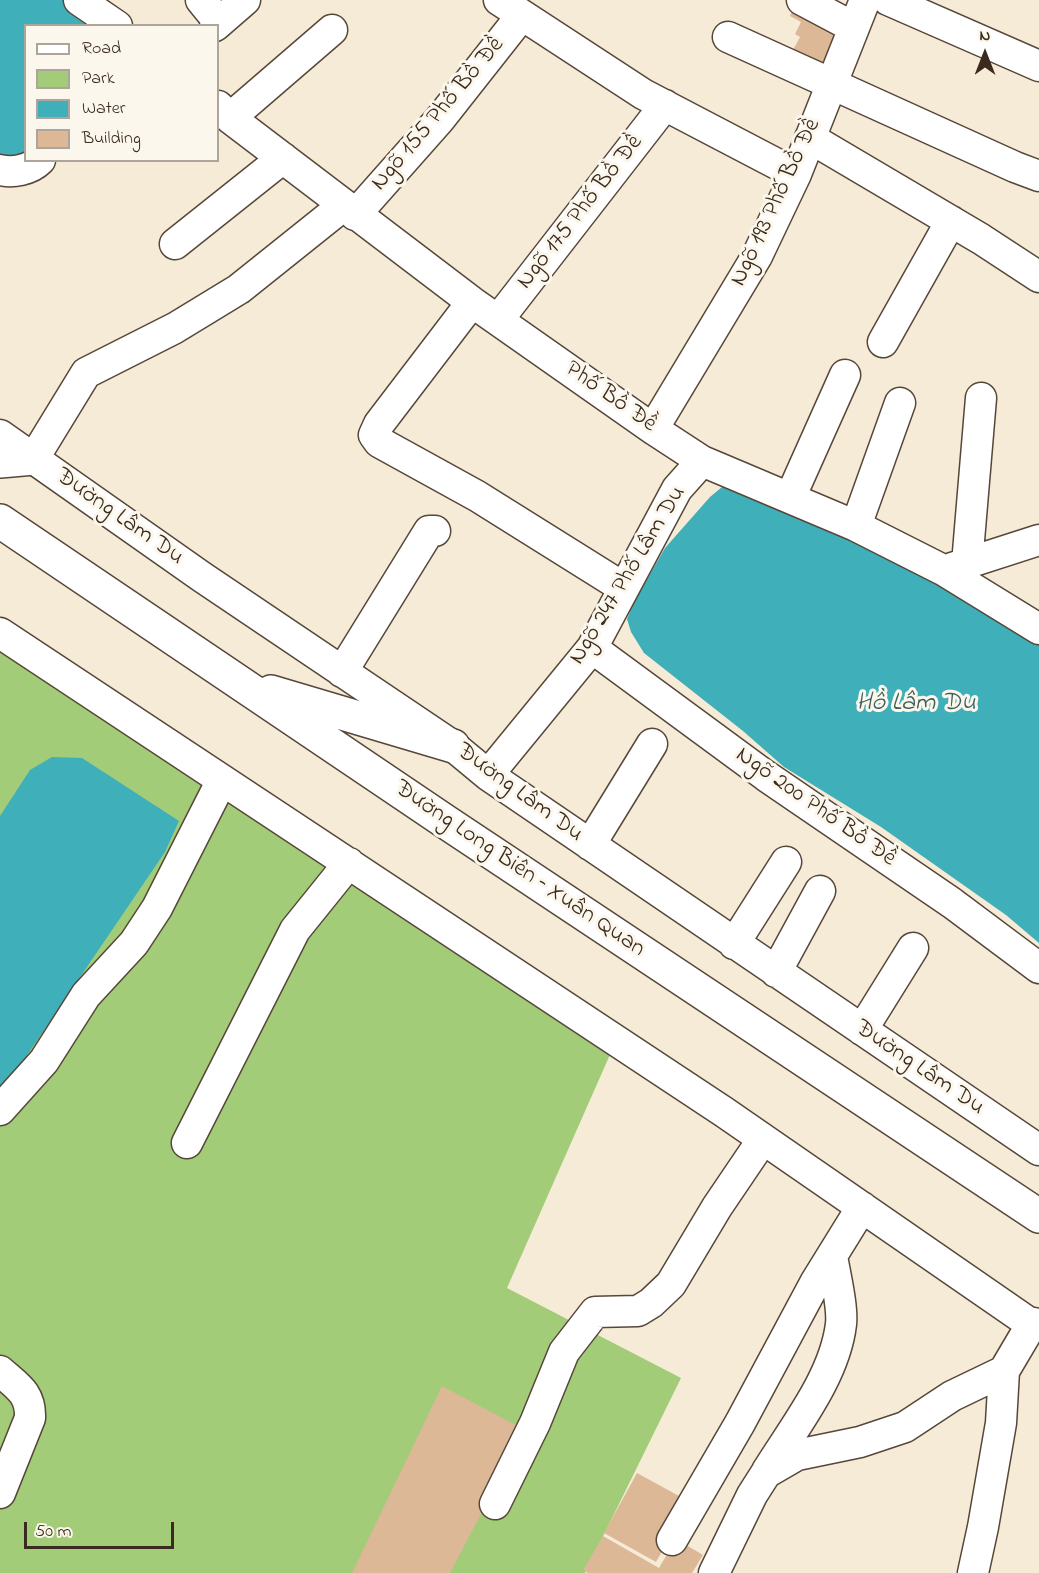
<!DOCTYPE html>
<meta charset="utf-8">
<style>
body{margin:0}
#map{position:relative;width:1039px;height:1573px;overflow:hidden;background:#f6ebd6;font-family:"Indie Flower",sans-serif}
canvas{display:block}
.legend{position:absolute;left:24px;top:24px;width:195px;height:138px;box-sizing:border-box;background:#fbf7ec;border:2px solid #aea59a;margin:0;padding:8px 10px;list-style:none;font-size:18px;color:#3b2a1e}
.legend li{display:flex;align-items:center;gap:12px;height:30px}
.legend b{width:30px;border:2px solid #aea59a}
.north{position:absolute;left:955px;top:24px;width:60px;height:60px;-webkit-text-stroke:4px #fbf7ec;paint-order:stroke;rotate:0deg;font-size:16px;font-weight:700;line-height:24px;text-align:center;color:#3b2a1e}
.north::after{content:'';display:block;margin:auto;width:21px;height:27px;background:#3b2a1e;clip-path:polygon(50% 0,100% 100%,50% 72%,0 100%)}
.scale{position:absolute;left:24px;top:1522px;width:150px;height:27px;box-sizing:border-box;border:3px solid #3b2a1e;border-top:0;padding-left:8px;font-size:18px;line-height:21px;white-space:nowrap;color:#3b2a1e;-webkit-text-stroke:4px #fbf7ec;paint-order:stroke}
</style>
<div id="map">
<canvas width="1039" height="1573"></canvas>
<ul class="legend">
<li><b style="height:8px;background:#fff"></b>Road</li>
<li><b style="height:16px;background:#a2cc78"></b>Park</li>
<li><b style="height:16px;background:#3fafb9"></b>Water</li>
<li><b style="height:16px;background:#dcb896"></b>Building</li>
</ul>
<div class="north">N</div>
<div class="scale">50 m</div>
</div>
<script>
const g = document.querySelector('canvas').getContext('2d');
g.lineJoin = 'round';
function fill(path, color) { g.fillStyle = color; g.fill(path, 'evenodd'); }
function trace(path, color, width, dash) { g.strokeStyle = color; g.lineWidth = width; g.lineCap = dash ? 'butt' : 'round'; g.setLineDash(dash || []); g.stroke(path); }
function write(font, color, halo, rows, align = 'center') {
  g.font = font + ' "Indie Flower",sans-serif'; g.lineWidth = 6; g.setLineDash([]); g.textBaseline = 'middle'; g.strokeStyle = halo; g.fillStyle = color; for (const [text, x, y, turn = 0] of rows) {
    g.save(); g.translate(x, y); g.rotate((+turn || 0) * Math.PI / 180); g.textAlign = isNaN(turn) ? turn : align; if (halo) g.strokeText(text, 0, 0); g.fillText(text, 0, 0); g.restore();
  }
}
fill(new Path2D(`
 M0 633 616 1041 507 1288 681 1378 585 1573H0Z`), '#a2cc78');
fill(new Path2D(`
 M0 0H70L103 25 26 26V160L0 167Z
 M722 487 735 490 926 571 1039 640V943L1006 915 881 827 784 767 743 731 644 653 631 632 627 619 635 600 665 548 710 497Z
 M52 757 82 758 179 821 165 852 0 1095V816L30 770Z`), '#3fafb9');
fill(new Path2D(`
 M796 3 845 27 823 70 791 54 800 37 795 34 801 22 790 16Z
 M442 1386 525 1430 450 1573H352Z
 M637 1473 690 1502 656 1562 604 1533Z
 M603 1536 659 1568 676 1539 703 1555 692 1573H588L583 1570Z`), '#dcb896');
const minor = new Path2D(`
 M79 0 117 26
 M201 0 219 22
 M499 0 643 94 796 174
 M802 0 853 27
 M888 0 1039 66
 M215 26 245 0
 M728 37 1015 167 1039 176
 M218 106 230 118 472 302 653 429 702 461 856 526 943 570 1039 629
 M230 118 332 30
 M810 138 981 239 1039 277
 M0 170C13 173 30 170 40 160
 M355 215 440 119 522 15
 M175 244 283 158
 M472 302 379 424 374 435 379 442 477 496 624 588
 M498 320 665 105
 M883 342 951 221
 M653 429 757 256 796 174 865 0
 M0 435 202 577 453 746 488 775 1039 1150
 M34 458 86 373 175 328 239 289 344 205
 M790 498 845 375
 M856 526 900 403
 M967 564 981 398
 M952 568 1039 540
 M0 633 724 1112 1028 1322 1039 1324
 M592 648 766 776 952 903 1039 968
 M342 672 429 531H435
 M488 775 592 648 677 489 702 461
 M590 845 652 744
 M734 944 786 862
 M776 972 820 891
 M862 1030 913 948
 M0 1110 44 1061 86 995 134 943 157 908 222 780
 M187 1143 295 930 349 863
 M0 1371C17 1386 31 1393 30 1418L0 1493
 M767 1471C795 1426 835 1376 841 1324 843 1307 835 1274 832 1256
 M495 1504 535 1423 564 1352 595 1312 638 1311 651 1303 671 1284 717 1207 763 1139
 M672 1540 740 1423 815 1283 862 1207
 M714 1573 752 1495 766 1473 797 1455 860 1442 905 1427 952 1396 1004 1371
 M973 1573 983 1527 1001 1423 1004 1371 1027 1332 1028 1322`);
const major = new Path2D(`
 M0 461 34 458
 M0 521 446 822 1039 1216
 M271 692 453 746`);
trace(minor, '#57473a', 33);
trace(major, '#57473a', 36);
trace(minor, '#fff', 30);
trace(major, '#fff', 33);
write('24px', '#3b2a1e', '#fbf7ec', [
 ["Ngõ 155 Phố Bồ Đề",439,115,-50],
 ["Ngõ 193 Phố Bồ Đề",777,203,-65],
 ["Ngõ 175 Phố Bồ Đề",581,213,-52],
 ["Phố Bồ Đề",610,398,35],
 ["Đường Lâm Du",119,518,35],
 ["Ngõ 247 Phố Lâm Du",629,576,-59],
 ["Đường Lâm Du",519,794,36],
 ["Ngõ 200 Phố Bồ Đề",815,808,35],
 ["Đường Long Biên – Xuân Quan",519,870,34],
 ["Đường Lâm Du",919,1069,34]
]);
write('italic 26px', '#3d5f5c', '#fbf7ec', [
 ["Hồ Lâm Du",916,705]
]);
</script>
